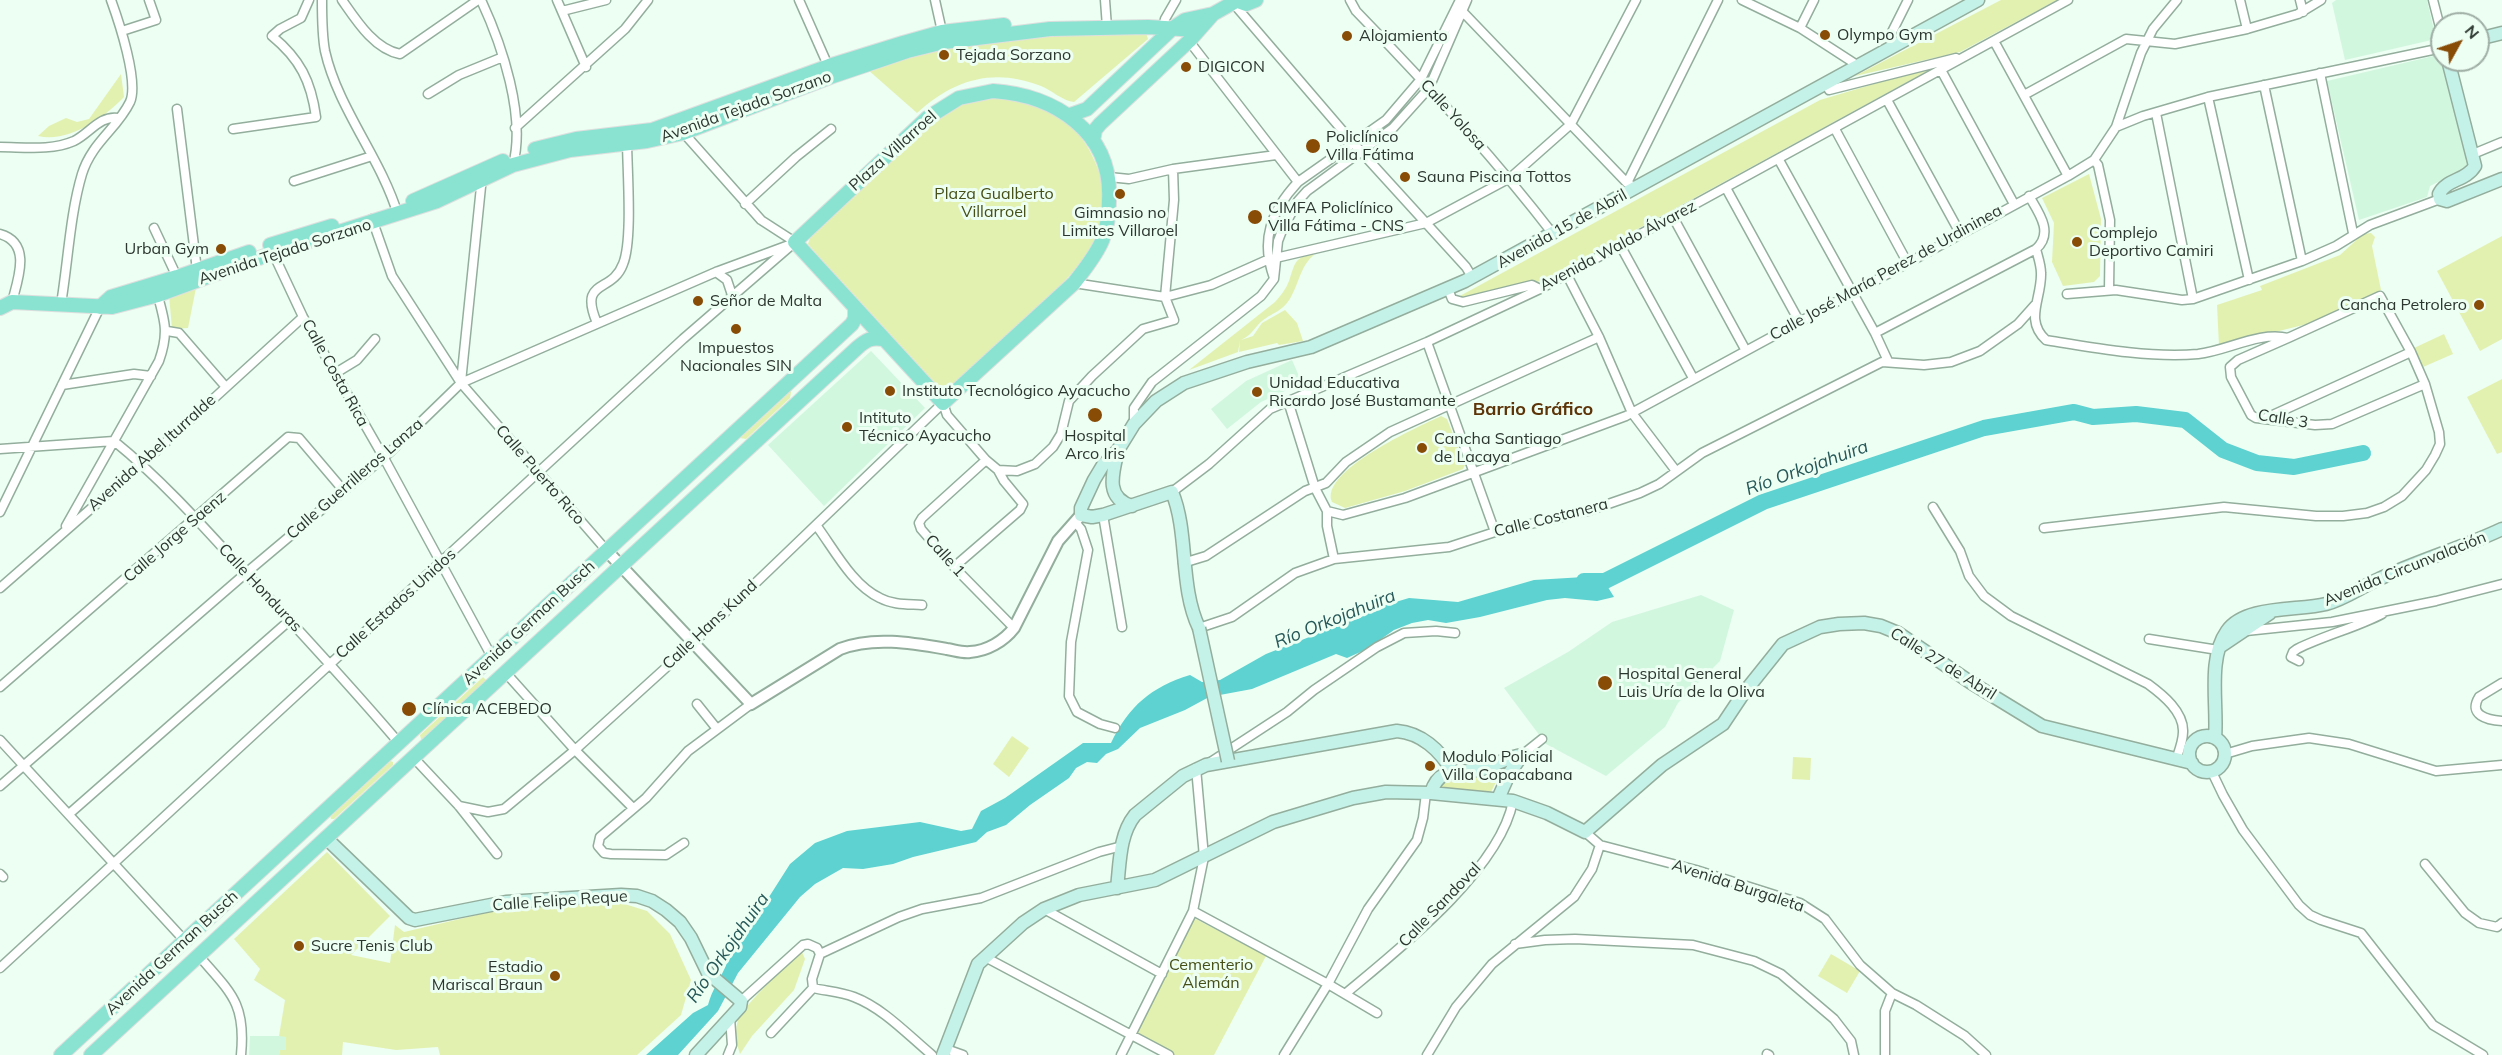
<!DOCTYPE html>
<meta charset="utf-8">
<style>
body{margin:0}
#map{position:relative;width:2502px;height:1055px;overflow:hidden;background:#edfef3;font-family:Mulish,sans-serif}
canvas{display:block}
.north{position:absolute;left:2430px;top:12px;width:60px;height:60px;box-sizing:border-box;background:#edfef3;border:2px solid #9faea5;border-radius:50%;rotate:50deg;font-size:16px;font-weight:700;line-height:24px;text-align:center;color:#2b362f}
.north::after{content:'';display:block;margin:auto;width:21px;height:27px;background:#884c07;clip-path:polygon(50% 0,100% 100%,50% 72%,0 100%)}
</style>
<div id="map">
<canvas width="2502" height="1055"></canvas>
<div class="north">N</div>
</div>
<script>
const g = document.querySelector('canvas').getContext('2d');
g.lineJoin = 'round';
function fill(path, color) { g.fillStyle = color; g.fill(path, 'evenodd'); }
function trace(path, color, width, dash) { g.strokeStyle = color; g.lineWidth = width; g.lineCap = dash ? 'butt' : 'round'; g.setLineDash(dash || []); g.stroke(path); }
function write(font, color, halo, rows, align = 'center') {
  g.font = font + ' Mulish,sans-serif'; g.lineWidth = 6; g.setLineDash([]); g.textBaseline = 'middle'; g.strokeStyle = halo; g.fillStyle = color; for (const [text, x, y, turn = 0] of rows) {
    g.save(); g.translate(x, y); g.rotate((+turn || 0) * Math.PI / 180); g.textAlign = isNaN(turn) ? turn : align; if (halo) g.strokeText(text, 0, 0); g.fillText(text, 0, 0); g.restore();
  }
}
fill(new Path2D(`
 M2336 0H2427L2436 39 2345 60 2332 3Z
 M2442 54V60H2448L2469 167 2430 186 2427 197 2359 220 2327 81Z
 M871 351 925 408 824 506 768 445Z
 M1292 360 1302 383 1261 402 1227 429 1211 409 1246 381Z
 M1701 595 1734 610 1720 661 1678 703 1665 727 1606 776 1546 744 1504 688 1568 652 1612 622Z
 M250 1036H286V1051L280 1050 279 1055H249Z`), '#d2f7df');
fill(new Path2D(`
 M2001 0H2057L1960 52 1855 76Z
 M1146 33 1148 39 1074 102C1063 101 1051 90 1041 86 993 67 953 80 917 113L867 69 934 49 1051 36Z
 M1931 69 1542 281 1518 285 1466 299 1458 297 1820 100 1904 75Z
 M121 74 124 97C104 118 69 143 38 136L49 126 66 118 77 122 89 119Z
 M1001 96C1045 106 1078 119 1096 164 1125 235 1069 278 1023 320 998 343 974 366 949 388L943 390 929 386 808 244 810 238 927 121 960 101Z
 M2089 174 2101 219 2100 276 2094 282 2063 286 2052 262 2054 223 2042 198Z
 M2371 233 2375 237 2372 246 2381 290 2319 321 2219 346 2217 305 2262 290 2260 286 2340 255 2363 234Z
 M2502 236V339L2480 351 2437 271Z
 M1314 255C1301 265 1299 283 1291 297 1282 312 1275 311 1262 321 1254 328 1252 335 1241 340L1253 336 1262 323 1285 310 1297 323 1303 341 1279 345 1277 343 1239 352 1240 341 1238 352 1189 370 1275 302C1281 295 1286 289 1289 281 1295 264 1294 256 1314 255Z
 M196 288 188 328 172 329 169 295Z
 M2444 334 2453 354 2423 367 2414 348Z
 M2502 379V452L2497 454 2467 397Z
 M792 387 790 398 746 439 740 438 741 435Z
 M1441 416 1447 419 1465 465 1463 469 1405 491 1345 508 1332 502C1319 471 1418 427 1441 416Z
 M483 677 487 681 424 740 421 739 420 735Z
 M1012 736 1029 748 1009 777 993 764Z
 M1793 757 1811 758 1810 780 1792 779Z
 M388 760 393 762V765L334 819H331L330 815Z
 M1505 764 1490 794 1442 789 1439 787 1444 779 1480 777Z
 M327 852 390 916 351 955 390 963 395 925 404 932 507 908 615 901 647 911 670 934 691 980 681 1015 637 1055H440L438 1047 396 1050 343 1042 342 1055H279L280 1050H286V1037L279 1036 285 1000 254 980 260 969 234 939Z
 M1194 918 1266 956 1214 1055H1173L1135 1035Z
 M802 952 805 959 794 990 752 1036 740 1054C736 1042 734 1030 739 1017 746 1004 790 961 802 952Z
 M1831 954 1860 971 1847 993 1818 976Z`), '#e3f1b0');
fill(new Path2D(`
 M1601 576 1614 597 1597 601 1565 598 1547 600 1480 617 1446 623 1428 620 1412 623 1394 630 1367 649 1347 658 1336 654 1252 689 1209 697 1185 710 1140 728 1118 749 1106 754 1097 763 1087 762 1076 768 1069 778 1030 805 1006 825 987 832 976 842 913 857 893 864 863 869 843 868 815 884 800 897 738 973 718 1011 678 1055H646L693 1013 708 1005C712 989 721 978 727 963L790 864 815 843 847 831 920 822 961 831 972 829 981 811 1005 798 1083 743H1111C1129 706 1151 687 1190 675L1202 682 1220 680 1266 654 1317 634 1333 623 1358 619 1379 607 1409 598 1458 602 1534 580Z`), '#5dd2d1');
trace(new Path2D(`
 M1584 581H1605L1763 502 1984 428 2074 412 2093 417 2136 414 2185 420 2223 450 2257 463 2294 467 2363 453`), '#5dd2d1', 16);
const minor = new Path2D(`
 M322 0C322 16 322 35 325 51 338 109 381 158 398 215
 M342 0C356 20 374 49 400 54L478 0
 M481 0C502 45 526 116 513 165
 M557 0 586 67
 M799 0 830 70
 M935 0 943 36
 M1105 0 1107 27
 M1350 0 1356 11C1425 82 1492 155 1553 234
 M1742 0 1800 28 1857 65
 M2240 0 2247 29
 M2300 0 2303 12
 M2433 0 2442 35
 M1233 3 1354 144 1466 267 1472 277
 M1461 10 1627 183 1637 188
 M562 11 606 0
 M1800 28 1814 0
 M122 31 156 20 149 0
 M1162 31 1165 19 1176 0
 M1189 41 1298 182
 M1994 41 2068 176
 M1895 46 1890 36 1908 0
 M1941 70 2014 204
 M2320 73 2353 233
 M1826 84 1829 90 1956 58
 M2264 85 2302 261
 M428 94 459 75 503 57
 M2024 95 2126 39 2175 44 2247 29 2298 14 2321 0
 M2208 97 2249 280
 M1887 100 1960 233
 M177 109 197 270
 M2156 113 2193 299
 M2116 127 2141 53 2153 29 2177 0
 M515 128 625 29 648 0
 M233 129 316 117C311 81 300 59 272 36L280 29 301 18 309 0
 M1835 129 1907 262
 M681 130 761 220 795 242
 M0 147C24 147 51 151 74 141 89 134 100 115 118 118
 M2473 154 2502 142
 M1779 160 1875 333 1888 361
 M2094 160 2098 165 2110 220 2109 290
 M1109 177 1129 179 1173 169 1276 155
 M294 181 372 156
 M1627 183 1718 0
 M1726 188 1799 321
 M745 204 796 157 831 129
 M1673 217 1745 349
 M372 219 392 276 461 383 607 551
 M154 228 177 277
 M0 234C32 243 18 279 12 302H10
 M1620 245 1693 378
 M2036 249C2038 257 2041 265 2041 273 2042 298 2024 320 2046 340 2095 348 2148 358 2198 354 2227 351 2259 331 2288 338L2380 296 2411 352 2425 384 2439 432 2440 444 2435 455 2426 470 2402 496 2384 507 2367 513 2343 516H2316L2224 507 2044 528
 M272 251 303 317 384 458 492 657
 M716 272 727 280 732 295
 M1567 275 1599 337 1632 413 1676 471
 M1274 278C1260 240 1271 211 1298 182L1386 120 1421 79 1460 0
 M1074 283 1165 297 1211 285 1267 260 1426 223 1510 178 1571 124 1636 0
 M1448 289 1452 299 1463 302 1532 285 1540 289
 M2067 294 2116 290 2182 300 2193 299 2302 261 2336 246 2370 225 2440 199
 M61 304C68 262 70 214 82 174 92 142 117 129 130 102 139 82 119 22 111 0
 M597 323C578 278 612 294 623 264 633 240 627 169 627 140
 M167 331 179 333 225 386
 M1875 333 2036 249C2054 233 2039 213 2029 196
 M2288 338 2238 360 2230 367 2231 377 2251 415 2256 418 2315 425 2332 424 2425 384
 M1427 342 1495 532
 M334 374 357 360 375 339
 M461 382 482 177
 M62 385 134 374 151 376
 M1288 401 1315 488 1327 511V526L1334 559
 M2264 419 2411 352
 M1134 424V408L1152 382 1261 296 1274 279 1278 241 1283 228 1298 201 1307 191 1393 128 1429 88 1467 0
 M114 441C161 479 202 525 243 570 296 627 349 684 399 743
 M0 449 114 441
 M986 460 922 518 919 523 921 529 954 567 1014 628
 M1172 492 1209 464 1270 409 1427 342 1540 289 2068 0
 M1933 507 1960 551 1969 576 1984 596 2011 616 2148 684C2163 695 2184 712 2183 732 2183 741 2179 751 2176 760
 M1327 511 1343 515 1405 498 1626 416 2068 176 2094 160 2116 127 2143 116 2208 97 2442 48
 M0 512 100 307
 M1103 515 1122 627
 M1075 522 1081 529 1088 550 1071 642 1069 696 1077 712 1100 724 1115 728
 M816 525C834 549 852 585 880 598 893 605 908 604 922 605
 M66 526 159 361C169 333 165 321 157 293
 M1183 563 1206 556 1305 491 1326 483 1346 462 1390 432 1599 337
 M954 567 1020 510 1023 504 1004 481 998 470
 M0 588 142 464 303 317
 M1199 628 1232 617 1295 573 1334 559 1449 547 1495 532 1588 511 1640 493 1659 484 1702 453 1882 362 1924 365 1951 362 1980 351 2018 324 2035 305
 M2246 631 2332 622 2436 601 2502 584
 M2149 639 2218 650
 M2299 661 2291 657 2293 652 2297 649C2325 635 2355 628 2382 614
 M505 672 575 750 633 808
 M2502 683 2479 697C2468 715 2487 720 2502 721
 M0 687 288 437 299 438 344 491
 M697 704 717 729
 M0 740 185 941
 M2225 754 2252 746 2309 738 2349 744 2436 771 2502 765
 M1522 755 1542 739
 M413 757 459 806 497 854
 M1209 763 1287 712 1314 690 1377 647 1404 633 1436 631 1455 633
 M2212 772 2223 795 2243 830 2299 905 2310 915 2321 920 2361 933 2433 1025 2483 1055
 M0 786 246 573 390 452 461 383 716 272 789 245
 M459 806 488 812 504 809 575 750 692 644 943 403 947 415 986 460 998 470 1017 471 1035 464 1053 447 1061 434 1069 401 1092 376 1143 329 1174 320 1165 297 1174 200 1173 169
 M69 814 290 620
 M1585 832 1600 845 1696 870 1800 903 1825 919 1860 965 1892 993 1916 1005 1965 1036 1986 1055
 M684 843 666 855 611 854 604 853 598 846 600 837 646 798 688 751 751 704
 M2425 864 2465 913 2479 923 2497 927 2502 923
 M0 874 3 877
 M1044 909 1162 974
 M1193 911 1328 984 1377 1013
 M1515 944 1545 940 1575 939 1693 945 1754 961 1781 974 1834 1019 1851 1041 1854 1055
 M820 954 899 917 922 909 981 898 1099 852 1122 846
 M199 956C231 993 246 1003 241 1055
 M985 957 1169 1055
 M0 968 683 339 795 242
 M813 988C826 991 841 992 854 997 883 1008 908 1035 932 1055
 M1345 994C1398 950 1500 870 1513 801
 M741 1001 803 945 808 944 817 948 820 954 812 979 813 988 771 1033
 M946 1049 963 1055
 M1767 1054 1769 1055
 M728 1055 732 1045 730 1018
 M1121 1055 1193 911 1204 857 1196 768
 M1284 1055 1328 984 1368 909 1417 840 1423 818 1426 793
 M1427 1055 1456 1007 1492 964 1574 897 1592 869 1600 845
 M1885 1055V1011L1892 993`);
const tertiary = new Path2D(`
 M607 551 751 704 840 649C873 636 912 643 947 649 954 650 962 653 970 652 987 651 1004 641 1014 628L1058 541 1081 515`);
const secondary = new Path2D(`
 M2478 39 2502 33
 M2448 60 2475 166C2466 181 2446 179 2439 194L2440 199 2447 201 2502 179
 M1118 450C1113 472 1104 498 1132 506
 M1199 628C1179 586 1189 533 1172 492L1103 515 1092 517 1081 515V508L1094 480 1103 465 1118 450 1134 424 1156 401 1184 383 1247 362 1311 347 1465 281 1978 0
 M2221 646 2270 613
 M2189 754a18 18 0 1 1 36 0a18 18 0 1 1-36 0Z
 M2215 738C2218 706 2207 659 2227 631 2245 605 2298 611 2326 604 2345 599 2361 587 2379 579 2419 560 2462 548 2502 529
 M1431 793C1440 762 1464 776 1486 768 1499 763 1509 757 1522 755
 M1498 799 1509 774 1522 755
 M326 838 409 918 415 920 506 902 621 895 637 896 652 901 666 910 680 922 691 938 708 973 741 1001 740 1007 696 1055
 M1117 888C1120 863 1119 835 1135 815L1183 776 1206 765 1397 731C1421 733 1440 750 1452 771
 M943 1055 978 964 1023 923 1044 909 1079 895 1155 880 1273 822 1353 798 1386 792 1431 793 1513 801 1547 813 1585 832 1662 765 1723 724 1743 694 1783 644 1820 627 1839 624 1864 623 1881 626 1898 633 1970 682 2042 726 2192 763`);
const primary = new Path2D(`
 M1238 1 1246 4 1256 0
 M993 91C1055 95 1113 132 1109 201 1109 214 1107 229 1102 241 1095 257 1084 270 1074 283L943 403 795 242 927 118 959 98Z
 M1070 115 1087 109 1173 28 1185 20 1213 14
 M1093 141 1095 130 1100 124 1189 41 1213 14 1238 0
 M535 149 576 139 652 130 829 66 903 43 942 32 1004 25
 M413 201 503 161
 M270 245 332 226
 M100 307 111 297 177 277 249 252
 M0 308 12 302 112 307 158 295 273 253 437 201 513 165 570 150 647 141 683 133 833 76 907 51 944 42 1050 29 1148 27 1197 30
 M61 1055 852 324 855 318V309
 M91 1055 857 348C866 340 871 337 883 339`);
trace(minor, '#93ae9c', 11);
trace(tertiary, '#93ae9c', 14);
trace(secondary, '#93ae9c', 15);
trace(primary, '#dddfde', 16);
trace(minor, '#fff', 8);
trace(tertiary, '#fff', 10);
trace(secondary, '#c4f1e8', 12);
trace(primary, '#8ae3d1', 14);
const secondaryBridge = new Path2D(`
 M1199 628 1228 761`);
trace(secondaryBridge, '#93ae9c', 15, []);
trace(secondaryBridge, '#c4f1e8', 12);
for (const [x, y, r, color] of [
 [1825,35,6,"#884c07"],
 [1347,36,6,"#884c07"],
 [944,55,6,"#884c07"],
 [1186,67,6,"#884c07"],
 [1313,146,8,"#884c07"],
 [1405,177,6,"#884c07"],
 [1120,194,6,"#884c07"],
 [1255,217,8,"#884c07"],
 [2077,242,6,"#884c07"],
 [221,249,6,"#884c07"],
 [698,301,6,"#884c07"],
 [2479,305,6,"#884c07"],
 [736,329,6,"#884c07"],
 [890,391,6,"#884c07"],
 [1257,392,6,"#884c07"],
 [1095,415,8,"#884c07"],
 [847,427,6,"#884c07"],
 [1422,448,6,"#884c07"],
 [1605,683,8,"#884c07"],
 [409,709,8,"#884c07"],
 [1430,766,6,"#884c07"],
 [299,946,6,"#884c07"],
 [555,976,6,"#884c07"]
]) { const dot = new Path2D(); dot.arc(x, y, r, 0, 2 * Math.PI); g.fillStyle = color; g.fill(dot); trace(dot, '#edfef3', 2); }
write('16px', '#2b362f', '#edfef3', [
 ["Olympo Gym",1837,35],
 ["Alojamiento",1359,36],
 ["Tejada Sorzano",956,55],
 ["DIGICON",1198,67],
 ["Policlínico",1326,137],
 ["Villa Fátima",1326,155],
 ["Sauna Piscina Tottos",1417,177],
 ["CIMFA Policlínico",1268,208],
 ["Villa Fátima - CNS",1268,226],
 ["Gimnasio no",1120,213,"center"],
 ["Limites Villaroel",1120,231,"center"],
 ["Complejo",2089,233],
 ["Deportivo Camiri",2089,251],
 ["Urban Gym",209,249,"right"],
 ["Señor de Malta",710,301],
 ["Cancha Petrolero",2467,305,"right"],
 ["Impuestos",736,348,"center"],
 ["Nacionales SIN",736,366,"center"],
 ["Unidad Educativa",1269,383],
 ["Ricardo José Bustamante",1269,401],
 ["Instituto Tecnológico Ayacucho",902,391],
 ["Intituto",859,418],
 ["Técnico Ayacucho",859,436],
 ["Hospital",1095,436,"center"],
 ["Arco Iris",1095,454,"center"],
 ["Cancha Santiago",1434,439],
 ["de Lacaya",1434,457],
 ["Hospital General",1618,674],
 ["Luis Uría de la Oliva",1618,692],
 ["Clínica ACEBEDO",422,709],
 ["Modulo Policial",1442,757],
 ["Villa Copacabana",1442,775],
 ["Sucre Tenis Club",311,946],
 ["Estadio",543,967,"right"],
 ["Mariscal Braun",543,985,"right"]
], 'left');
write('16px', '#2b362f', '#edfef3', [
 ["Avenida Tejada Sorzano",746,107,-20],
 ["Calle Yolosa",1453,115,48],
 ["Plaza Villarroel",893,151,-42],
 ["Avenida 15 de Abril",1562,229,-29],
 ["Avenida Waldo Álvarez",1618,246,-28],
 ["Avenida Tejada Sorzano",285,252,-18],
 ["Calle José María Perez de Urdininea",1886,273,-29],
 ["Calle Costa Rica",335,373,61],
 ["Calle 3",2283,419,9],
 ["Avenida Abel Iturralde",152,453,-42],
 ["Calle Puerto Rico",540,475,49],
 ["Calle Guerrilleros Lanza",355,479,-41],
 ["Calle Costanera",1551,518,-14],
 ["Calle Jorge Saenz",175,537,-41],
 ["Calle 1",945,556,48],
 ["Avenida Circunvalación",2405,569,-22],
 ["Calle Honduras",260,588,47],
 ["Calle Estados Unidos",396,604,-42],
 ["Avenida German Busch",529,623,-43],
 ["Calle Hans Kund",710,625,-43],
 ["Calle 27 de Abril",1943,664,32],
 ["Avenida Burgaleta",1738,886,18],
 ["Calle Felipe Reque",560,901,-4],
 ["Calle Sandoval",1440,905,-46],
 ["Avenida German Busch",172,953,-43]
]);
write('16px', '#464f15', '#edfef3', [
 ["Plaza Gualberto",994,194],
 ["Villarroel",994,212],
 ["Cementerio",1211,965],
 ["Alemán",1211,983]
]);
write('bold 18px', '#5d3408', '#edfef3', [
 ["Barrio Gráfico",1533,410]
]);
write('italic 18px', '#265858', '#edfef3', [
 ["Río Orkojahuira",1807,468,-20],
 ["Río Orkojahuira",1335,619,-22],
 ["Río Orkojahuira",728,948,-55]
]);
</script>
